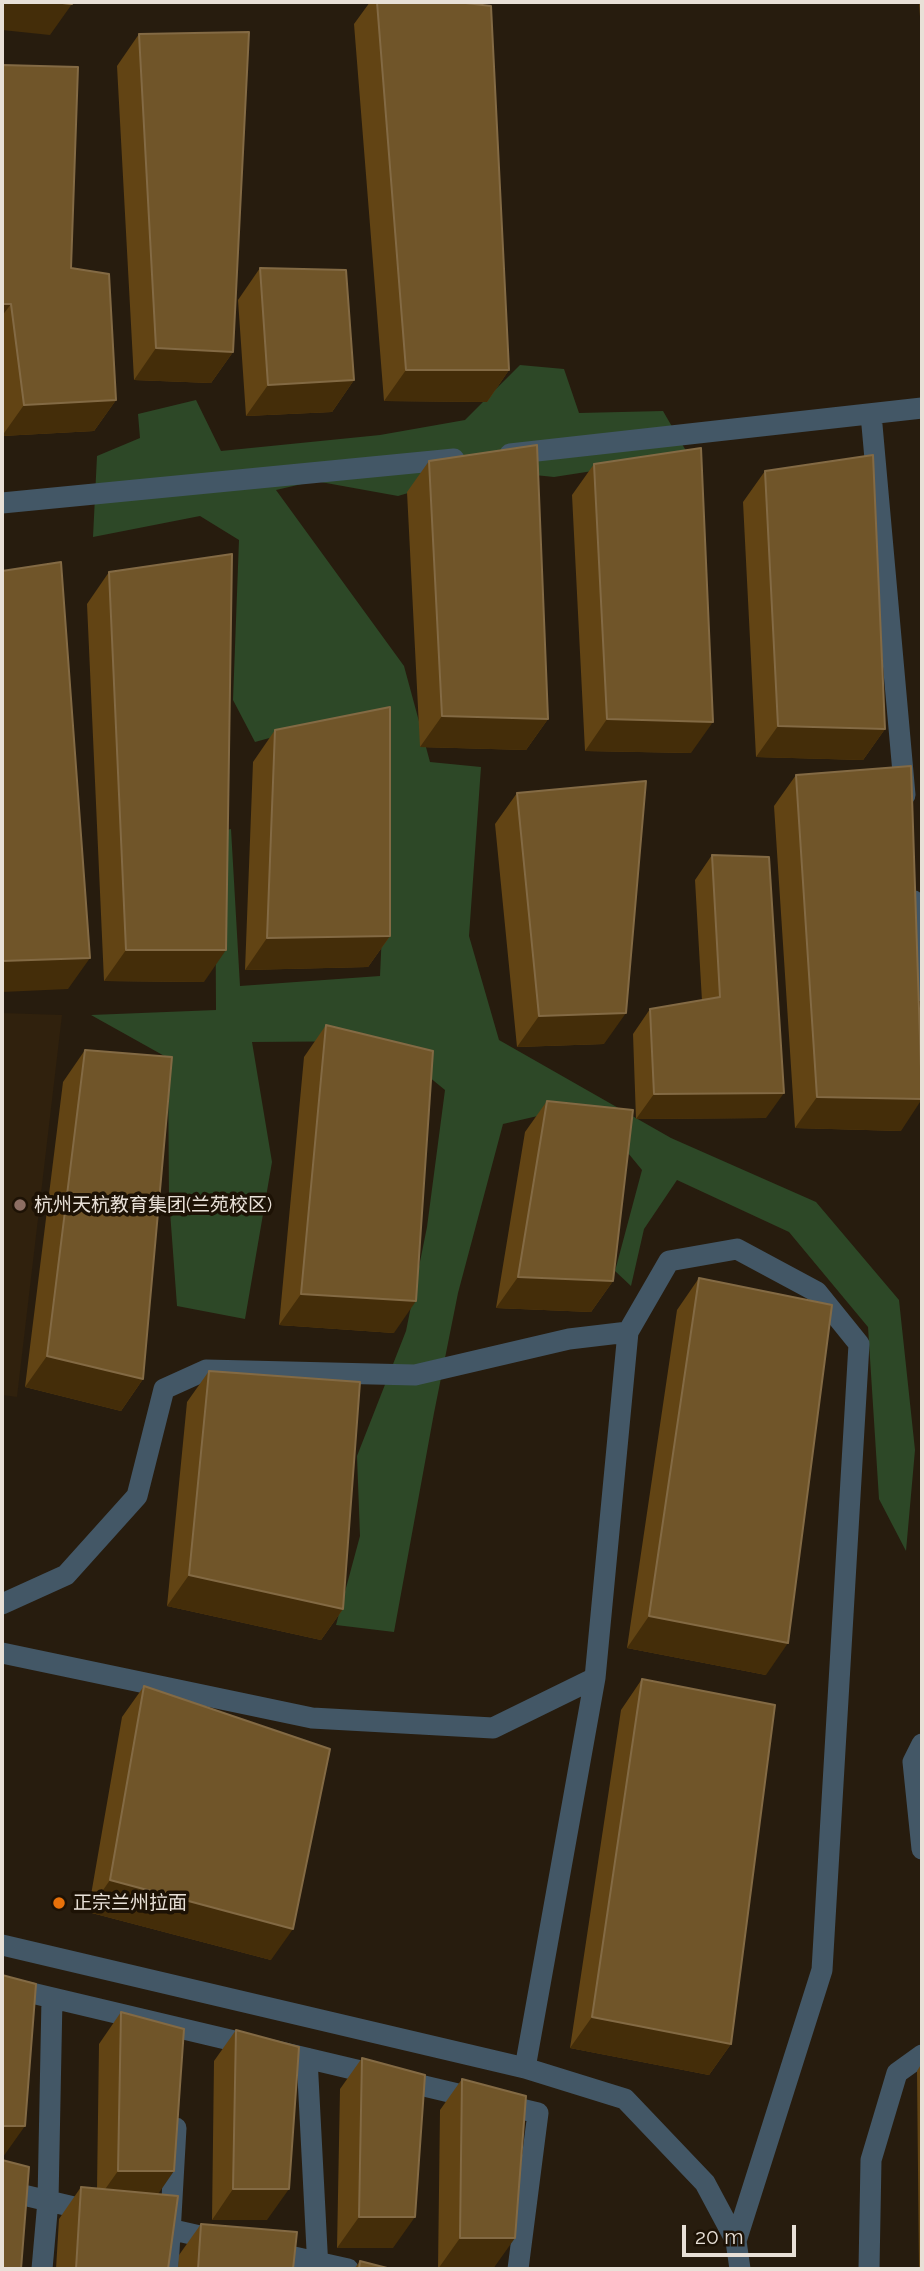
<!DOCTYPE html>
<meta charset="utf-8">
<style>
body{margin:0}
#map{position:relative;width:924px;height:2271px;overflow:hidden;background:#271c0e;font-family:Raleway,sans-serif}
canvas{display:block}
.frame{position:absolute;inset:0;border:4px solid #e8e0d7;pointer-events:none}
.scale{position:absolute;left:682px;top:2225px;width:114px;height:32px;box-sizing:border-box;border:4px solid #e8e0d7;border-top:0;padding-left:9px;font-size:21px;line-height:24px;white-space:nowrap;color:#e8e0d7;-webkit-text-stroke:5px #1d1205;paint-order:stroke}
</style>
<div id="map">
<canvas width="924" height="2271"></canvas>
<div class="frame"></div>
<div class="scale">20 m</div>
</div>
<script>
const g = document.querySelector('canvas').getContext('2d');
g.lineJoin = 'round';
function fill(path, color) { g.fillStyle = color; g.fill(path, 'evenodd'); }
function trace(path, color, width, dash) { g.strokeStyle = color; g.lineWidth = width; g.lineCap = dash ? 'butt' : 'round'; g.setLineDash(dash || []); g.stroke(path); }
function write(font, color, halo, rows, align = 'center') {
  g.font = font + ' Raleway,"Noto Sans SC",sans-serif'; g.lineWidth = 7; g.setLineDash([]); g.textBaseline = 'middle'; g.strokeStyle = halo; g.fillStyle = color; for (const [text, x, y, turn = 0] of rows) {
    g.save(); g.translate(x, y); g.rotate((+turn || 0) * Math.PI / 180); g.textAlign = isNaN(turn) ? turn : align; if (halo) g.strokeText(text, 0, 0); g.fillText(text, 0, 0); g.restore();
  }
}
fill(new Path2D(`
 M2 1013 62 1015 17 1397 2 1395Z`), '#30210d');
fill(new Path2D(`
 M520 365 564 369 579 413 663 411 689 456 554 477 486 470 398 496 315 481 276 490 404 666 430 762 481 767 469 936 499 1040 671 1138 816 1202 899 1300 915 1450 906 1551 879 1499 868 1327 789 1232 677 1180 644 1229 631 1286 615 1271 642 1170 605 1125 555 1112 503 1124 458 1293 434 1413 394 1632 336 1625 360 1536 357 1456 406 1331 427 1227 445 1090 385 1041 252 1042 272 1162 245 1319 177 1306 169 1198 168 1058 91 1015 216 1010 215 833 231 829 240 986 380 976 389 776 367 711 255 742 233 700 239 540 200 516 93 537 97 456 140 438 138 414 196 400 221 451 380 435 465 420Z`), '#2d4827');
trace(new Path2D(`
 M871 414 905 795
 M510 454 922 408
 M2 503 454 459
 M914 901 922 991
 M2 1604 66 1575 137 1496 164 1389 206 1370 415 1375 569 1339 628 1332
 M2 1653 312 1718 493 1728 595 1678 628 1332 669 1261 737 1249 817 1292 859 1344 822 1970 736 2241
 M922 1744 913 1762 922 1849
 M2 1945 525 2068 625 2099 705 2183 736 2241 740 2269
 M2 1986 538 2113 518 2269
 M307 2058 318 2269
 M525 2068 595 1678
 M2 2190 95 2212
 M147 2224 222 2241
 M267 2251 348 2269
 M42 2269 48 2201 52 1998
 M168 2269 176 2128
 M869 2269 871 2160 897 2073 922 2055`), '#435766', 21);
fill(new Path2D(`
 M370 2H457L509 370 487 402 384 401 354 24Z
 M919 2H922V46Z
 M139 34 233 352 211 383 134 380 117 66Z
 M2 65 116 400 94 431 2 436Z
 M260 268 354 380 332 412 246 416 238 300Z
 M429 461 548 719 526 750 420 747 407 492Z
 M594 464 691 753 585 751 572 495Z
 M765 471 885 729 863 760 756 757 743 502Z
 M109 572 204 982 104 981 87 604Z
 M275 730 390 936 368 967 245 970 253 762Z
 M796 775 901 1131 795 1128 774 806Z
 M517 793 604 1044 517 1047 495 824Z
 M712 855 766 1118 636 1119 633 1034 650 1009 702 1001 695 880Z
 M326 1025 394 1333 279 1325 304 1057Z
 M85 1050 143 1379 121 1411 25 1387 63 1082Z
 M547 1101 613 1281 591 1312 496 1308 525 1132Z
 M699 1278 766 1675 627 1648 677 1310Z
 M209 1371 343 1609 321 1640 167 1606 187 1402Z
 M642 1679 731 2044 709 2075 570 2048 621 1710Z
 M144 1686 271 1960 88 1912 122 1717Z
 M121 2012 158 2194 168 2269H56L59 2219 81 2187 97 2189 99 2044Z
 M236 2030 267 2220H212L214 2061Z
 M362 2058 393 2248H337L340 2089Z
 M922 2063V2269H919L917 2071Z
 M462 2079 493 2269H438L440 2110Z
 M201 2224 293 2269H178L179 2255Z
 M360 2261 391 2269H354Z`), '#624414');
fill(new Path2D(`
 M2 2H53L72 4 50 35 2 30Z
 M2 304H11L2 316Z
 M156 348 233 352 211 383 134 380Z
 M406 370H509L487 402 384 401Z
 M354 380 332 412 246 416 268 385Z
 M116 400 94 431 2 436 24 405Z
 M442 716 548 719 526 750 420 747Z
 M607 719 713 722 691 753 585 751Z
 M778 726 885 729 863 760 756 757Z
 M390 936 368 967 245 970 267 938Z
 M126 950H226L204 982 104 981Z
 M90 958 68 989 2 992V961Z
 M626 1013 604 1044 517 1047 539 1016Z
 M784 1093 766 1118 636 1119 654 1094Z
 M817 1097 922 1099 901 1131 795 1128Z
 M518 1277 613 1281 591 1312 496 1308Z
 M301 1294 416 1301 394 1333 279 1325Z
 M47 1356 143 1379 121 1411 25 1387Z
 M189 1575 343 1609 321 1640 167 1606Z
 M649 1616 788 1643 766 1675 627 1648Z
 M110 1880 293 1929 271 1960 88 1912Z
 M592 2017 731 2044 709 2075 570 2048Z
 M2 2126H25L3 2157H2Z
 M118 2171H174L152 2203 96 2202Z
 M233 2189H289L267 2220H212Z
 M359 2217H415L393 2248H337Z
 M460 2238H515L493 2269H438Z`), '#442d09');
const building = new Path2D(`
 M53 2H72V4Z
 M377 2H457L491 6 509 370H406Z
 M249 32 233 352 156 348 139 34Z
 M2 65 78 67 71 268 109 274 116 400 24 405 11 304H2Z
 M260 268 346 270 354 380 268 385Z
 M537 445 548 719 442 716 429 461Z
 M701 448 713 722 607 719 594 464Z
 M873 455 885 729 778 726 765 471Z
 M232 554 226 950H126L109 572Z
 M61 562 90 958 2 961V571Z
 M390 707V936L267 938 275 730Z
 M911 766 922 1099 817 1097 796 775Z
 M646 781 626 1013 539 1016 517 793Z
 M712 855 769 857 784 1093 654 1094 650 1009 720 997Z
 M326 1025 433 1051 416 1301 301 1294Z
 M85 1050 172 1057 143 1379 47 1356Z
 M547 1101 633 1110 613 1281 518 1277Z
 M699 1278 832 1305 788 1643 649 1616Z
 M209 1371 360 1382 343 1609 189 1575Z
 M642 1679 775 1705 731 2044 592 2017Z
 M144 1686 330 1749 293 1929 110 1880Z
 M2 1975 36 1984 25 2126H2Z
 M121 2012 184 2029 174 2171H118Z
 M236 2030 299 2047 289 2189H233Z
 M362 2058 425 2075 415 2217H359Z
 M462 2079 526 2096 515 2238H460Z
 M2 2160 29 2167 21 2269H2Z
 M81 2187 178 2196 168 2269H76Z
 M201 2224 297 2232 293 2269H198Z
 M360 2261 391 2269H359Z`);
fill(building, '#705529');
trace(building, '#836a44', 2);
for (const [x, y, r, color] of [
 [20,1205,7,"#8d6e63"],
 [59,1903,7,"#e8710a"]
]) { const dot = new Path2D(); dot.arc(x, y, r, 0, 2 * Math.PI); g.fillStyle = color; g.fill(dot); trace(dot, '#1d1205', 2.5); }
write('19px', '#e8e0d7', '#1d1205', [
 ["杭州天杭教育集团(兰苑校区)",34,1205],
 ["正宗兰州拉面",73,1903]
], 'left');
</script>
